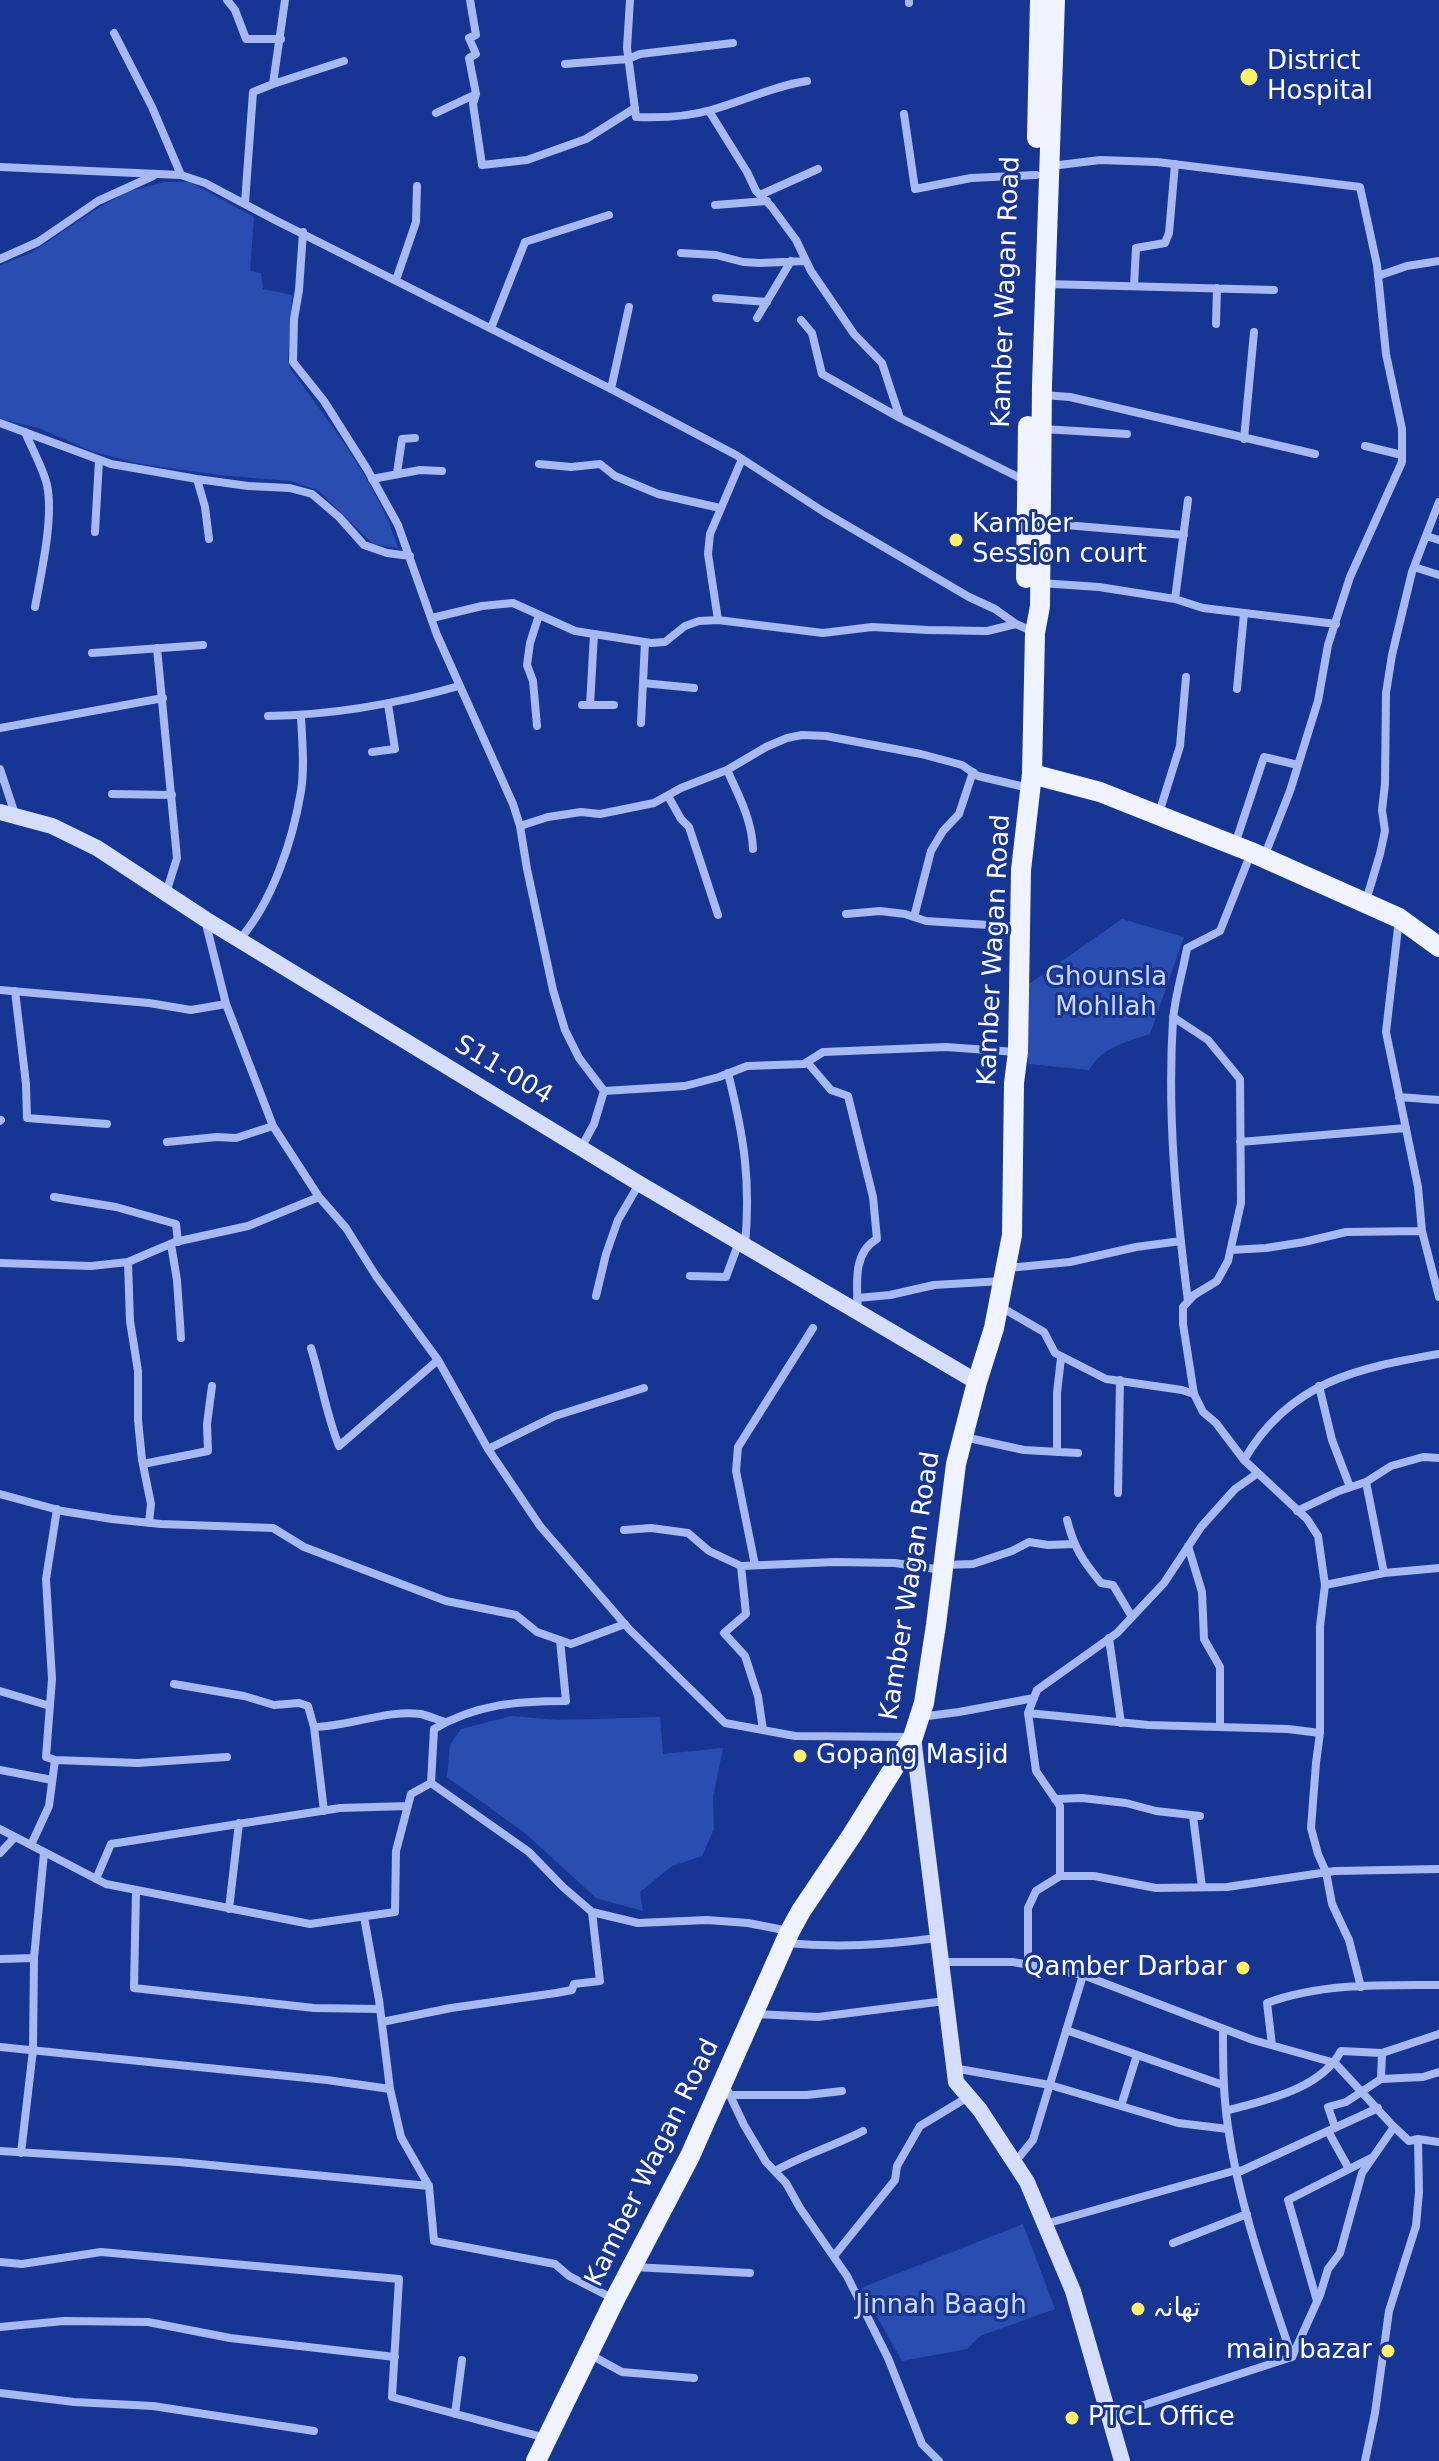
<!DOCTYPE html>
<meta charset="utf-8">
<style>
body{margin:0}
canvas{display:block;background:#173592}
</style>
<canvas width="1439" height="2461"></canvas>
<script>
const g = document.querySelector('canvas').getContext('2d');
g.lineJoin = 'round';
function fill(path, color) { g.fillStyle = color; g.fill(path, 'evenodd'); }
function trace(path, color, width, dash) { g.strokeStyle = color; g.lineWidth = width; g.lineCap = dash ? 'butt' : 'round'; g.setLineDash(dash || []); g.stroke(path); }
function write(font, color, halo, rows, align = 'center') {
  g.font = font + ' "DejaVu Sans",Vazirmatn,sans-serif'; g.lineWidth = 6; g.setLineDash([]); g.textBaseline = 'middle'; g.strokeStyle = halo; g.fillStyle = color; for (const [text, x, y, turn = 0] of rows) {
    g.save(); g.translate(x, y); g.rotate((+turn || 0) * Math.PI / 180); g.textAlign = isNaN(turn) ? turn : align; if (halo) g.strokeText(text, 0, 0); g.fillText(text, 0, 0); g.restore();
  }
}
fill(new Path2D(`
 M165 182H190L254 217 250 271 261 273 263 289 292 295 288 359 290 368C328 421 380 486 398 548L373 544 318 490 290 481 219 475 136 463 91 451 39 428 0 419V265L31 253 98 208 129 191Z
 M1122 919 1184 937 1150 1034C1126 1042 1102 1047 1089 1070L1028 1064 1026 986Z
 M512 1716 558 1720 660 1717 663 1754 723 1748 713 1797 714 1829 702 1856 672 1866 640 1892 643 1911 596 1898 525 1833 447 1777 450 1745 461 1729Z
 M1023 2224 1055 2309 980 2336 967 2349 902 2361 861 2288Z`), '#2a4db1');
trace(new Path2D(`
 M227 0 235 10 246 39H281
 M470 0 476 35 469 38 476 54 469 58 476 94 473 104 482 165 527 160 586 139 635 108
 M630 0 627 48 636 117C661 118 687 117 711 110 744 101 773 86 807 81
 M909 0V3
 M114 33 152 107 181 175
 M565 64 628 59 640 54 733 43
 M273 84 344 61
 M709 111 747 172 756 191 771 206 796 240 811 271 854 334 882 363 900 418
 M436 113 476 94
 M904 114 915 189 971 178 1036 175
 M1051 166 1100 160 1157 162 1360 187 1377 265 1386 354 1402 429V462L1350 577 1328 645 1318 701 1290 791 1264 857
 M0 167 181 175 205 183 273 219 611 389 736 455 824 512 969 597 995 609 1016 624 1034 632
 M760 195 818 169
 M245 203 253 92 273 84 285 0
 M715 205 767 201
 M303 232 299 290 294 319 293 362 324 401 367 469 398 525 437 635 513 804 520 826 527 869 553 990 565 1030 579 1058 604 1091
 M681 253 716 255 743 262 760 263 806 261
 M0 259 38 242 98 201 153 176
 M1378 276 1407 266 1439 261
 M396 280 416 222 417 186
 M1046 284 1274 290
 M1134 286 1136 248 1165 243 1169 233 1175 164
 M716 298 767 302
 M757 318 791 261
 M801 320 812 333 822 374 900 418 1024 480
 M1216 324 1217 288
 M491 328 525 242 609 215
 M611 389 629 307
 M1043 395 1070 397 1315 454
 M0 423 111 464 197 479 248 486 290 488 312 494 339 517 364 545 387 553 410 556
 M1043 429 1127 434
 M25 432C32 449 43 468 47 485 54 518 41 574 35 607
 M1244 439 1254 332
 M1365 446 1402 455
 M539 464 571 467 600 464 615 476 658 494 720 508
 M397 473 402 439 415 438
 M197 479 205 507 209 539
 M372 479 420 470 442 471
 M1041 523 1184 535
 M95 532 99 460
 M1426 536 1439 540
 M1414 567 1439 575
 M1040 583 1099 587 1175 599 1203 608 1336 624
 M1175 599 1188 500
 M432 618 482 606 513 603 575 631 651 643 665 642 685 626 699 621 718 620 823 633 872 627 928 630 987 631 1016 624
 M718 620 708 554 710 534 742 459
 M157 648 177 858 166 893
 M92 653 203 645
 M643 683 694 688
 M1237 689 1244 613
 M582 705H614
 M590 705 594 634
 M268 716C334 715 396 704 459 686
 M641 723 645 642
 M537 726 533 681 527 665 530 643 539 615
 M0 728 163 698
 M372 752 395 749 388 704
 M0 769 15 814
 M727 770C739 796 752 820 753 849
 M112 794 172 795
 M668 796 681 819 689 827 718 915
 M1159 813 1180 746 1186 677
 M520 826 548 817 581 812 600 814 654 803 681 788 727 770 766 747 787 738 802 735 826 736 921 754 962 765 978 776 1029 788
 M1235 844 1264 757 1298 765
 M1365 904 1380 854 1385 831 1382 810 1385 784 1386 693 1392 655 1412 572 1439 502
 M846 914 880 911 905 914 926 921 1020 927
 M914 917 931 851 943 831 959 814 973 772
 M1399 919 1386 1032 1418 1187 1422 1231 1439 1297
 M205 920 226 1004 273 1126 319 1197 346 1228 376 1276 438 1360 488 1449 540 1526 629 1629 725 1723 795 1736 909 1737
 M239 940C272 903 293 840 301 791 305 767 302 740 301 716
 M0 990 149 1003 191 1010 226 1004
 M15 991 26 1084 27 1118 107 1124
 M1173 1017 1208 1040 1240 1079 1241 1203 1228 1261 1217 1281 1194 1295 1183 1307V1324L1194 1394 1203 1412 1216 1423 1244 1460 1307 1519 1318 1536 1325 1585 1320 1626V1733L1316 1763 1311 1828 1318 1854 1326 1872 1332 1904 1349 1940 1361 1987
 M807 1062 831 1090 848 1096 873 1197 877 1239C852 1253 857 1286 858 1311
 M728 1073C744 1137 751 1180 745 1246
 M604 1091 685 1086 719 1077 747 1066 804 1064 823 1052 946 1047 1016 1052
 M1399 1097 1439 1100
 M0 1121 1 1120
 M167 1142 217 1137 236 1138 273 1126
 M1240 1142 1406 1128
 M581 1148 594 1124 604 1091
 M54 1197 116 1207 176 1224 178 1242
 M171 1244 177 1280 181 1338
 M1231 1250 1266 1248 1304 1242 1346 1232 1422 1231
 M128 1262 130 1321 138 1371V1420L142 1460 151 1504 149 1523
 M0 1263 91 1266 128 1262 175 1242 248 1226 319 1197
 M1008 1268 1070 1262 1136 1247 1181 1241
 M690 1276 726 1277 739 1242
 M596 1296 606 1254 618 1220 639 1184
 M857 1298 890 1295 934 1285 1003 1281
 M1188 1301C1176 1208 1167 1114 1173 1020 1175 996 1183 971 1187 948L1220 931 1251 853
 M999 1306 1044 1332 1055 1353 1106 1379 1182 1390 1194 1394
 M311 1348C321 1380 326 1414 339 1446L438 1360
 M1319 1386 1332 1440 1350 1487
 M964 1437 1024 1450 1078 1453
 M488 1449 555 1416 644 1388
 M1057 1452V1393L1061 1358
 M1244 1460C1289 1382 1357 1368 1439 1354
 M143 1464 208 1451 207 1424 212 1386
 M1366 1482 1384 1573
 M1118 1493 1120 1380
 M0 1494 62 1511 112 1519 161 1524 273 1528 304 1547 446 1601 516 1615 537 1632 571 1644 625 1624
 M1297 1511 1339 1491 1366 1482 1391 1466 1423 1457 1439 1458
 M1067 1520C1074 1548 1083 1561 1101 1583L1113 1585 1132 1617
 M624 1530 651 1528 688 1533 709 1551 741 1566 835 1562 895 1563 942 1570
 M1188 1546 1202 1592 1204 1639 1220 1667V1727
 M755 1565 736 1471 738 1447 813 1328
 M944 1565 973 1564 1012 1551 1029 1542 1048 1545 1073 1544
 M741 1566 746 1614 724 1633 745 1656 758 1696 763 1730
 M1325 1585 1384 1573 1439 1568
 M1109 1638 1121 1723
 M560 1640 566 1701C518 1701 476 1704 434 1729L431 1783 529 1852 563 1887 592 1912 638 1923 707 1920 748 1923 789 1931
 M174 1684 244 1696 274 1705 299 1703 308 1706 314 1727C347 1727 389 1709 421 1714 429 1716 438 1720 445 1722
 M0 1691 50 1706
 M1028 1713 1148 1725 1288 1729 1320 1733
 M920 1717 959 1712 1034 1698
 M314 1727 324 1811
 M55 1760 138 1763 227 1757
 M0 1770 52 1780
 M1055 1799 1082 1798 1126 1803 1156 1811 1200 1816
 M1193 1816 1202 1887
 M0 1829 106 1884 310 1924 395 1912 396 1851 411 1794 431 1783
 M31 1845 49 1806 55 1760 46 1757 52 1679 46 1579 57 1509
 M0 1853 15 1837
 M1060 1876V1806L1036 1771 1028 1713 1037 1690 1117 1633 1164 1583 1201 1527 1235 1489 1258 1473
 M96 1879 111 1844 340 1808 408 1806
 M136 1890 134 1988 314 2008 380 2009
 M229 1909 239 1823
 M364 1917 379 2000 390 2089 401 2137 429 2186 434 2241 555 2264 569 2276 614 2299
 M785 1943C838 1948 884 1945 937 1938
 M0 1959 34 1958
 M942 1962H1013L1083 1975 1253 2040 1335 2063 1392 2125 1409 2141 1418 2139 1439 2142
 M1028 1965V1908L1036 1891 1060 1876H1094L1156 1888 1227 1887 1335 1871 1439 1869
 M754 2014 818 2017 945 2001
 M382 2022 451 2008 556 1993 572 1990 574 1984 600 1981 592 1912
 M1223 2029C1223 2062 1223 2094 1228 2127 1239 2205 1267 2282 1292 2357
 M1066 2030 1223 2085
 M1272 2045 1267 2003C1321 1983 1383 1985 1439 1985
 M0 2047 327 2080 390 2089
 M953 2068 1050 2085 1178 2123 1228 2129
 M1381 2079 1382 2053
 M726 2087 744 2125 766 2162 786 2183 800 2208 847 2276 888 2358 922 2444 939 2461
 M728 2095H807L842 2091
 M1121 2106 1137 2055
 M1226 2111C1265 2100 1320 2090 1341 2051L1382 2053 1439 2034
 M1335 2127 1328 2107 1346 2102 1381 2079 1423 2077 1439 2072
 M1328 2131 1349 2169
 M0 2151 179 2162 429 2186
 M21 2153 33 2050 34 1958 44 1853
 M1015 2162 1033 2140 1083 1975
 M775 2171C803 2155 834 2146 863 2131
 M1045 2224 1237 2170 1241 2171 1378 2108
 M1173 2243 1247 2214
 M834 2256 895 2180 897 2166 920 2126 968 2097
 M0 2262 22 2264 101 2252 399 2279 392 2397 546 2438
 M633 2267 750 2273
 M1317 2301 1288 2200 1371 2158
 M0 2327 64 2321 148 2322 230 2338 395 2357
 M589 2354 622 2372 694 2378
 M0 2393 74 2402 153 2406 314 2431
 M455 2414 462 2360
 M1110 2416 1292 2357 1320 2295 1328 2269 1340 2253 1362 2173 1394 2127
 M1365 2461 1375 2413 1389 2311 1416 2226 1419 2192 1418 2139`), '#a6b9f0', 8);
trace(new Path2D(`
 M0 812 52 826 97 848 205 919 640 1184 977 1382
 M913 1737 956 2082 980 2110 1027 2182 1073 2291 1122 2461`), '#d4defb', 16);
trace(new Path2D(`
 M1037 138 1040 0
 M1026 578 1028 426
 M1032 774 1100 792 1251 852 1399 918 1439 947
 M536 2461 615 2299 690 2156 790 1931 801 1911 852 1835 913 1737 924 1703 936 1625 956 1464 977 1382 994 1328 1012 1235 1014 1083 1018 1052 1021 870 1032 774 1035 633 1040 606 1042 385 1055 0`), '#eff2ff', 20);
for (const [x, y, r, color] of [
 [1249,77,10,"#fff065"],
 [956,540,8,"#fff065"],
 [800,1756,8,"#fff065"],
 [1243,1968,8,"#fff065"],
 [1138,2309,8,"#fff065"],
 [1388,2351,8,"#fff065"],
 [1072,2418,8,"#fff065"]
]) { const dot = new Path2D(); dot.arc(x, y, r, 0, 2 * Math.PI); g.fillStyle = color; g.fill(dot); trace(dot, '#173592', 3); }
write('26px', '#fff', '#173592', [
 ["District",1267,62],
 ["Hospital",1267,92],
 ["Kamber",972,525],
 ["Session court",972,555],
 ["Gopang Masjid",816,1756],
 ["Qamber Darbar",1227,1968,"right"],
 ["تھانہ",1154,2309],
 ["main bazar",1372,2351,"right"],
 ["PTCL Office",1088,2418]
], 'left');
write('26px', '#fff', '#173592', [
 ["Kamber Wagan Road",1007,292,-88],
 ["Kamber Wagan Road",995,950,-87],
 ["S11-004",503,1071,31],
 ["Kamber Wagan Road",911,1586,-81],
 ["Kamber Wagan Road",653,2163,-64]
]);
write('26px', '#cdd9fb', '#173592', [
 ["Ghounsla",1106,978],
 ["Mohllah",1106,1008],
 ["Jinnah Baagh",941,2306]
]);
</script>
